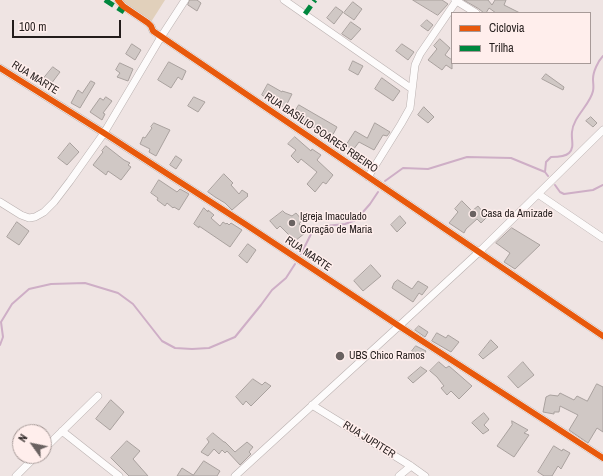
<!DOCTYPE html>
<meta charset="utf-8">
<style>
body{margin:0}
#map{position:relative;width:603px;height:476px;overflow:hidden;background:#efe4e3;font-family:"Archivo Narrow",sans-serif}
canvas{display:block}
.legend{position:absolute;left:451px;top:12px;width:140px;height:52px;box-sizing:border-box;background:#ffeeec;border:1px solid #a79a98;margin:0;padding:5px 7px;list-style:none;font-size:12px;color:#231c1b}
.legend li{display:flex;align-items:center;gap:8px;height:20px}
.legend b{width:20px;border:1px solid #a79a98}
.north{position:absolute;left:12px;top:424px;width:40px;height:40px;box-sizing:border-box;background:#ffeeec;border:1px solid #a79a98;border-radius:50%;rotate:303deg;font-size:11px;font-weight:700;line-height:16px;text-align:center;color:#231c1b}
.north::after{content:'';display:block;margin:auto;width:14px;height:18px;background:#6a6261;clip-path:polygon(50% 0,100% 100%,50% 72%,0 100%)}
.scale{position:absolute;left:12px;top:20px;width:109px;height:18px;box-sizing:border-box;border:2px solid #231c1b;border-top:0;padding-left:5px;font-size:12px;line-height:14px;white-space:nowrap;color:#231c1b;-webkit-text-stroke:3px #ffeeec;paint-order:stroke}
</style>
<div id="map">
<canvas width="603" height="476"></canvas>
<ul class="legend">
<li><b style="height:5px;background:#e8590c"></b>Ciclovia</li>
<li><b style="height:5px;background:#00873e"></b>Trilha</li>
</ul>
<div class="north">N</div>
<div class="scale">100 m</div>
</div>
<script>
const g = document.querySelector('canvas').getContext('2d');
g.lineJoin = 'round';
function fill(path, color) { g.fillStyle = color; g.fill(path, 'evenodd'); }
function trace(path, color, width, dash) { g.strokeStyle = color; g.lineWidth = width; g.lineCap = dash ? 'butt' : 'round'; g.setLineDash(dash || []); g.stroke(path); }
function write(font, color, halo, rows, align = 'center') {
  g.font = font + ' "Archivo Narrow",sans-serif'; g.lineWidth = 3; g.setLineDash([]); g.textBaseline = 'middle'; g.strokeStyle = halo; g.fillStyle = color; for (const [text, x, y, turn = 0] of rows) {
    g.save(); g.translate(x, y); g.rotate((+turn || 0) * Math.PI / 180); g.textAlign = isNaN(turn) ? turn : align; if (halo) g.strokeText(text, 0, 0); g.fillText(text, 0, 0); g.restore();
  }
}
fill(new Path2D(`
 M118 0H165L151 22Z`), '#e1d0bb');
trace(new Path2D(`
 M545 172 546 162 551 157C557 157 565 157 569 153 575 147 571 140 572 132 573 117 590 105 593 91 594 87 593 83 593 79 593 72 598 61 603 56
 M385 181 403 168 428 169 467 157 511 158 545 172 548 176
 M555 185 560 192 564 194 593 190 603 185
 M301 254 311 234 325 226 345 224 356 220 370 204 378 192
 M0 345 3 337 1 322 12 304 29 289 51 284 85 283 118 293 133 304 162 341 175 348 192 349 209 348 235 337 261 305 272 290 286 278 295 264`), '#ceaec6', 2);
const building = new Path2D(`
 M190 0H197L201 3 197 11 188 5Z
 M413 0H442L448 4 438 15Z
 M464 0H488L492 5 495 0H506L504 5 520 13H496L489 8 486 13H484L479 9Z
 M353 2 362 9 354 20 344 13Z
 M336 7 343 12 334 24 327 18Z
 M427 20 433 25 428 31 421 26Z
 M351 22 361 29 351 40 342 34Z
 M440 39 450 48 445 55 452 60V69L446 65 442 70 428 60 437 49 434 46Z
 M132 44 141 50 135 60 126 54Z
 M402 44 414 52 408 60 396 51Z
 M353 61 363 66 358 75 349 70Z
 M169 62 186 71 182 80 178 77 171 88 158 80Z
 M120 63 133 69 128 81 117 77 120 73 116 70Z
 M53 67 60 72 51 84 44 78Z
 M546 74 564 87 563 90 542 79Z
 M382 78 400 91 393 101 375 89Z
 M91 81 95 83 80 108 71 103 78 90 82 93Z
 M268 84 282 92V91L292 94 285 108 272 102 262 95Z
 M106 97 112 101 103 113 105 114 102 120 90 112 100 98 103 100Z
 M194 97 205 102 198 112 188 106Z
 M299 105 337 127 330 140 321 135 322 133 293 115Z
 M424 107 434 117 428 123 418 115Z
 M591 117 597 123 593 127 586 121Z
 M154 123 170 130 156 156 149 152 150 149 140 144 143 137 145 138 152 128 151 127Z
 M375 123 390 132 387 136 383 135 374 150 359 142 353 150 346 145 355 131 367 138Z
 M295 137 311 151 312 149 321 155 317 160 333 175 326 184 323 182 315 192 307 184 317 172 301 159 298 163 291 156 296 150 288 144Z
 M70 143 79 152 67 165 58 158Z
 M106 146 124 160 130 163 128 165 131 167 121 180 108 171 106 175 93 165 103 152 102 151Z
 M176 156 182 160 176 169 170 165Z
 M224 174 233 183 231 185 239 194 242 190 248 194 247 195 248 196 232 210 225 203 215 197 208 192Z
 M159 180 177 192 180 189 189 194 179 210 174 207 173 208 167 203 165 206 157 200 158 198 151 193Z
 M462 201 472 211 478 206 487 217 481 223 477 219 466 229 464 233 449 223 458 212 455 209Z
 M204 208 208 212V210L214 215 211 218 220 226 223 222 226 224 227 223 229 225 231 223 242 230 230 247 199 226V228L194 224Z
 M283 211 285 213 292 216 296 213 302 220 299 224 305 229 303 230 305 233 295 241 280 226 277 229 270 221Z
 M400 216 406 223 397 232 391 225Z
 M17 222 29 231 19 245 7 237Z
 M512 228 540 245 515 269 504 262 510 253 496 243Z
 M248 244 256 250 247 263 239 256Z
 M371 265 381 276 363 291 354 281Z
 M398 280 412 289 418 281 428 287 422 295 419 293 413 302 392 288 394 283Z
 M419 326 428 332 425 337 415 330Z
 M437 333 446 338 448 335 459 342 451 352 432 341Z
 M491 340 498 347 483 359 479 355Z
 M416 346 426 351 422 357 412 351Z
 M439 362 446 368 449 366 472 386 459 399 451 391 447 395 441 388 444 386 437 377 430 371Z
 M523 362 534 375 518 388 508 377Z
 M421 367 427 371 413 383 408 378Z
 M253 379 262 385 265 382 271 386 251 406 246 401 243 405 236 397Z
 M597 384 603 387V432L597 428 588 443 569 430 578 415 560 406 559 412H554V414L543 412 546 397 550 395 558 396 560 393 574 400 577 396 587 401Z
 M111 400 124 412 110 430 96 419Z
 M484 413 489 419 484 425 489 430 483 434 472 423Z
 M512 421 528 430 524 433 529 435 514 457 497 446 512 425Z
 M213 433 224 442H225L235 452 247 442 253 447 249 452 251 454 240 465 227 451 225 453 222 450 219 454 214 449 208 456 201 452 209 442 207 439Z
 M127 441 140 451 133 459 148 476H129L111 458Z
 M554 446 562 451 563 449 570 453 561 469 558 466 552 476H544L538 472Z
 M204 461 220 471 217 476H177L182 468 193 475Z`);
fill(building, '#d0c8c5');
trace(building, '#a9a19e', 1);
const street = new Path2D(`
 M118 0 123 6 148 23 151 26 153 31 603 336
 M284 0 412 89
 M455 0 476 13
 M0 68 104 133 245 224 399 326 603 458
 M368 177 401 124 410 108 415 65 420 54 457 0
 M538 194 603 238
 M0 202 21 215 29 218 35 217 44 212 54 202 70 181 104 133 161 37 185 0
 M312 405 411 466 425 476
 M62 431 119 476
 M44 449 98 396
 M16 476 36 456
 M235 476 399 326 479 252 603 130
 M399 476 411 466`);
trace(street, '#b9b0af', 8);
trace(street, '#fdfbfb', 7);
trace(new Path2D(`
 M105 0 124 12
 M305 14 315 0`), '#00873e', 5, [10, 5]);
trace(new Path2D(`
 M118 0 123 6 148 23 151 26 153 31 603 336
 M0 68 104 133 245 224 399 326 603 458`), '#e8590c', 6);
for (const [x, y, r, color] of [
 [473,214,4,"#6a6261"],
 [292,223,4,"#6a6261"],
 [340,356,5,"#6a6261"]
]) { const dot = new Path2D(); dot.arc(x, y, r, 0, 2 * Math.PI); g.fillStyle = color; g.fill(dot); trace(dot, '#ffeeec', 1.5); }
write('11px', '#231c1b', '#ffeeec', [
 ["RUA MARTE",35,78,32],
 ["RUA BASÍLIO SOARES RBEIRO",321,133,34],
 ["RUA MARTE",308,254,34],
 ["RUA JUPITER",369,440,32]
]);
write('11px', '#231c1b', '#ffeeec', [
 ["Casa da Amizade",481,214],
 ["Igreja Imaculado",300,217],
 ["Coração de Maria",300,230],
 ["UBS Chico Ramos",349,356]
], 'left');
</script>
